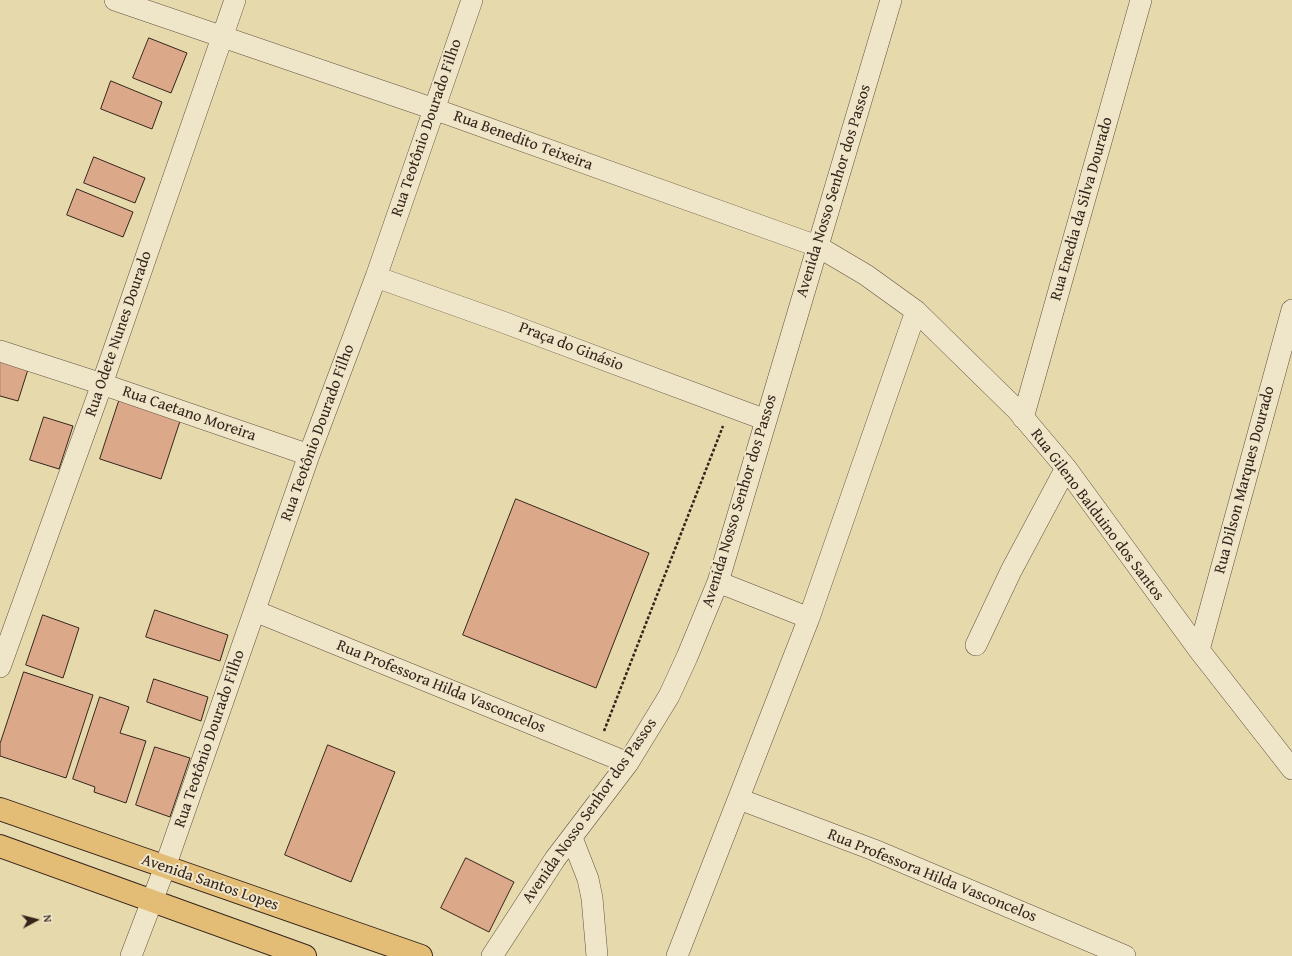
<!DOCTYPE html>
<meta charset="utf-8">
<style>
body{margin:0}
#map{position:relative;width:1292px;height:956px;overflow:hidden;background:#e6d9ac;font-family:"Gentium Book Plus",serif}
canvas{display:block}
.north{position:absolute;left:16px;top:900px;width:40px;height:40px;-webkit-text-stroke:3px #efe6c9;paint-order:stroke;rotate:83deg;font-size:11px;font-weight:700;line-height:16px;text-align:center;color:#36241c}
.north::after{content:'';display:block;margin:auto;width:14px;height:18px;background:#36241c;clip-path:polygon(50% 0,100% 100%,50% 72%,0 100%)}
</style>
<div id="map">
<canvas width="1292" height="956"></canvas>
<div class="north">N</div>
</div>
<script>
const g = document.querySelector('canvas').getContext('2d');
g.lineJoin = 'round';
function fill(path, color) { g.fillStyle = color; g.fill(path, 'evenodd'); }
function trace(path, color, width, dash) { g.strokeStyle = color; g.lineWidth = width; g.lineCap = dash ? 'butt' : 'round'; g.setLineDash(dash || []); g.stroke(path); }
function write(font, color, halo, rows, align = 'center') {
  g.font = font + ' "Gentium Book Plus",serif'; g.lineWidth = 4; g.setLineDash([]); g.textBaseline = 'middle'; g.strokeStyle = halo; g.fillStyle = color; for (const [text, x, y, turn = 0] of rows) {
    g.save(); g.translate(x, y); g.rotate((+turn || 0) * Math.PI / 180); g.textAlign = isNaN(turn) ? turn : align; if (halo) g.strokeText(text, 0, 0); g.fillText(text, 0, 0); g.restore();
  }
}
const building = new Path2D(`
 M149 38 187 53 171 93 133 78Z
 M111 81 162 102 152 129 101 109Z
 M94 157 145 178 135 203 84 183Z
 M77 189 133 212 123 237 67 215Z
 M0 354 30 363 18 401 0 396Z
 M122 392 183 412 161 479 100 459Z
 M44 417 73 426 59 469 30 460Z
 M516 499 649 553 596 688 463 635Z
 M155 610 228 635 220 661 146 637Z
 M43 615 79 628 63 678 26 665Z
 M24 672 93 695 66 778 0 756V744Z
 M154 679 208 697 201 721 147 702Z
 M100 697 129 707 120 733 146 741 126 803 94 792 95 787 73 779Z
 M328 745 395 772 351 882 285 855Z
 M155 747 190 758 170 817 136 805Z
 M466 858 514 882 489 932 441 908Z`);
fill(building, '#dba98a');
trace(building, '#36241c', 1);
const minor = new Path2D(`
 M115 0 434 109 817 246 866 275 916 311 1017 410 1066 468 1199 650 1292 769
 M376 277 500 321 766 420
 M0 351 102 384 309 455
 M1023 418 1141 0
 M718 582 809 618
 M255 611 628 763
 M976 645 1011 571 1066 468
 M1199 650 1292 310
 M0 667 102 384 235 0
 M739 799 874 850 1125 956
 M572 838 588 879 592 898 597 956
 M131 956 165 867 309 455 376 277 472 0
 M492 956 555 859 628 763 669 696 687 657 718 582 891 0
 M677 956 809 618 916 311`);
const major = new Path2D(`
 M0 809 421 956
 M0 846 305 956`);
trace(minor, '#625140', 22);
trace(major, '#36241c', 24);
trace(new Path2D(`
 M604 731 723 426`), '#36241c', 2.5, [3, 2]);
trace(minor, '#efe6c9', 21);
trace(major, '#e3bc76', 22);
write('16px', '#36241c', '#efe6c9', [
 ["Rua Teotônio Dourado Filho",427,128,-71],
 ["Rua Benedito Teixeira",523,141,20],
 ["Avenida Nosso Senhor dos Passos",834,191,-73],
 ["Rua Enedia da Silva Dourado",1082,209,-74],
 ["Rua Odete Nunes Dourado",119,334,-71],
 ["Praça do Ginásio",571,347,21],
 ["Rua Caetano Moreira",189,414,19],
 ["Rua Teotônio Dourado Filho",318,433,-70],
 ["Rua Dilson Marques Dourado",1245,480,-75],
 ["Avenida Nosso Senhor dos Passos",740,501,-73],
 ["Rua Gileno Balduino dos Santos",1097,515,53],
 ["Rua Professora Hilda Vasconcelos",441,687,22],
 ["Rua Teotônio Dourado Filho",210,739,-71],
 ["Avenida Nosso Senhor dos Passos",590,811,-55],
 ["Rua Professora Hilda Vasconcelos",932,876,22],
 ["Avenida Santos Lopes",210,883,19]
]);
</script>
